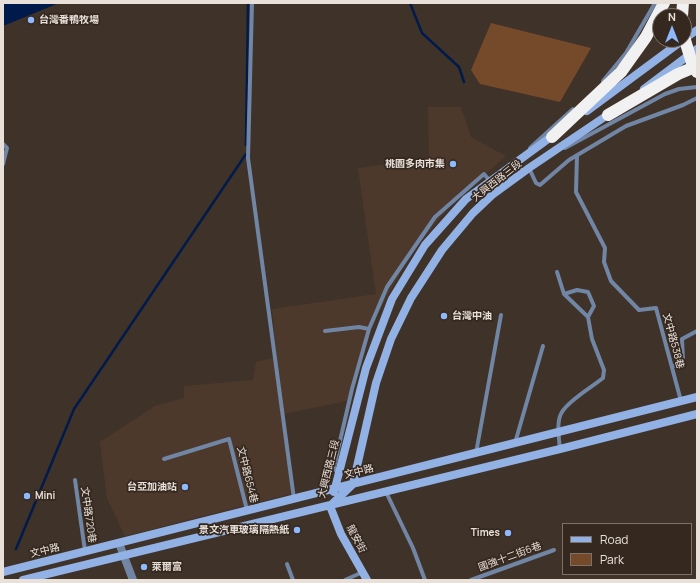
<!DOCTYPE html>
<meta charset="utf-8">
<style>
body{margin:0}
#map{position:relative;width:700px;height:583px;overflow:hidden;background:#3f3229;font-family:Manrope,sans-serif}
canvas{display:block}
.frame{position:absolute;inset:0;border:4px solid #e9e0da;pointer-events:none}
.legend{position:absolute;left:562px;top:523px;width:130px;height:52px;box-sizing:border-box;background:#35281f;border:1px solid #7d726a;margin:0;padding:5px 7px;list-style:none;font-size:12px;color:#e9e0da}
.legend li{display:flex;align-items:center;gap:8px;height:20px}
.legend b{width:20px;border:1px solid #7d726a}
.north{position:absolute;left:652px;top:8px;width:40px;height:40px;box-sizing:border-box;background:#35281f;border:1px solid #7d726a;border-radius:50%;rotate:0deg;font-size:11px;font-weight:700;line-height:16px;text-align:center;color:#e9e0da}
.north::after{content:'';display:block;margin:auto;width:14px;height:18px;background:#8eb9fd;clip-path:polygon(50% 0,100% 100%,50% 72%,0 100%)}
</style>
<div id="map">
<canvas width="700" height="583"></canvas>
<div class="frame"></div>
<ul class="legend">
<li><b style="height:5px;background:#92b1e4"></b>Road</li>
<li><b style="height:11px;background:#754a2a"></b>Park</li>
</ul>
<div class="north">N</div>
</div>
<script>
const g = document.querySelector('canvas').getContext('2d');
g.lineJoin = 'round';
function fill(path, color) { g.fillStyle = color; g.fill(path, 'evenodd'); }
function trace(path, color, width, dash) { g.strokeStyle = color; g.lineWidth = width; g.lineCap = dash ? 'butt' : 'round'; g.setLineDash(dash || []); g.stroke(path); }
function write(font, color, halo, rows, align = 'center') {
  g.font = font + ' Manrope,"Noto Sans TC",sans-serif'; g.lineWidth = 3.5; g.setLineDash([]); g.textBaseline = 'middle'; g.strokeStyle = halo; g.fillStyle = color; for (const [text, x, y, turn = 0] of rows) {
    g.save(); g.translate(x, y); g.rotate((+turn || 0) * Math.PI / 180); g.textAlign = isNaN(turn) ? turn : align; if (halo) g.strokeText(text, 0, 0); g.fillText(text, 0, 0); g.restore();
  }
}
fill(new Path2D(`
 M428 107H461L471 137 506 156 450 206 412 252 372 324 347 401 283 414 291 494 125 536 107 498 100 442 155 406 184 398V386L253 380 256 362 277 357 272 309 376 294 358 168 429 159Z`), '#4c392c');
fill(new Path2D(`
 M491 23 591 48 560 102 480 84 471 70Z`), '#754a2a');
fill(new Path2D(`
 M3 3H59L3 26Z`), '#001b4b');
trace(new Path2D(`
 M410 3 422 33 459 67 464 82
 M246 145 248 3
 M16 549 74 409 246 154`), '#001b4b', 2.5);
trace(new Path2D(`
 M252 3 248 158 294 499
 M603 81 626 53 655 3
 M3 144 7 148 3 164
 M530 148 573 109
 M565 148 665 94 679 89 697 87
 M577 155 576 192 605 248 604 262 611 281 639 310 656 308 681 401
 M529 168 536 183 540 185 569 160 626 126 683 105 697 98
 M508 171 525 169
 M557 272 564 294 588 317 592 339 604 370 603 378C592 387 569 400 562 412 556 421 559 438 560 449
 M564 294 577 290 588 292 594 306 588 317
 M325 331 359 327 369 329
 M672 367 683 360 682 339 697 331
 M515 443 543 346
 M476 453 501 315
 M164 459 229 439 247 510
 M338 474 334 467 352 389 369 329 387 287 435 217 484 174 490 181
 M75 480 85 551
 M386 492 413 548 425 580
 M287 564 293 580
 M345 580 363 572
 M471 580 554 550`), '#7185a4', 4);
trace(new Path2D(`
 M119 543 133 580`), '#7185a4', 8);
trace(new Path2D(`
 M684 39 697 30
 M644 89 697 49
 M587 111 683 40
 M334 492 366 368 392 299 425 245 466 199 555 134
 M330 506 353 484 376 383 391 339 411 298 442 250 473 213 492 195 529 168 612 112
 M330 506 341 534 367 580
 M3 572 697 397
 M23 580 560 449 697 414`), '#92b1e4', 8);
trace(new Path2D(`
 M682 16 683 3
 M608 115 678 74 697 66
 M552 137 621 72 646 37 664 3`), '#f1f1f1', 12);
trace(new Path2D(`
 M684 37 692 63 697 72`), '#f1f1f1', 12);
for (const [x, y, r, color] of [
 [31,20,4,"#8eb9fd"],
 [453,164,4,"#8eb9fd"],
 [444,316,4,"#8eb9fd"],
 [185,487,4,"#8eb9fd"],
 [27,496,4,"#8eb9fd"],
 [297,530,4,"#8eb9fd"],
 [508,533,4,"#8eb9fd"],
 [144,567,4,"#8eb9fd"]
]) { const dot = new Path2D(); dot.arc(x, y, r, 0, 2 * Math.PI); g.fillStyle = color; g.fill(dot); trace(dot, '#35281f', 1.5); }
write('bold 10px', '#e9e0da', '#35281f', [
 ["台灣番鴨牧場",39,20],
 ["桃園多肉市集",445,164,"right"],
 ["台灣中油",452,316],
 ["台亞加油站",177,487,"right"],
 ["Mini",35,496],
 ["景文汽車玻璃隔熱紙",289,530,"right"],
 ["Times",500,533,"right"],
 ["萊爾富",152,567]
], 'left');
write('10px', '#e9e0da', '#35281f', [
 ["大興西路三段",497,181,-38],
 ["文中路538巷",673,341,75],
 ["大興西路三段",329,469,-76],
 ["文中路",359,472,-14],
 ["文中路654巷",247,475,76],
 ["文中路720巷",88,515,82],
 ["龍安街",356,539,62],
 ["文中路",45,551,-14],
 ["國強十二街6巷",510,557,-20]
]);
</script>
